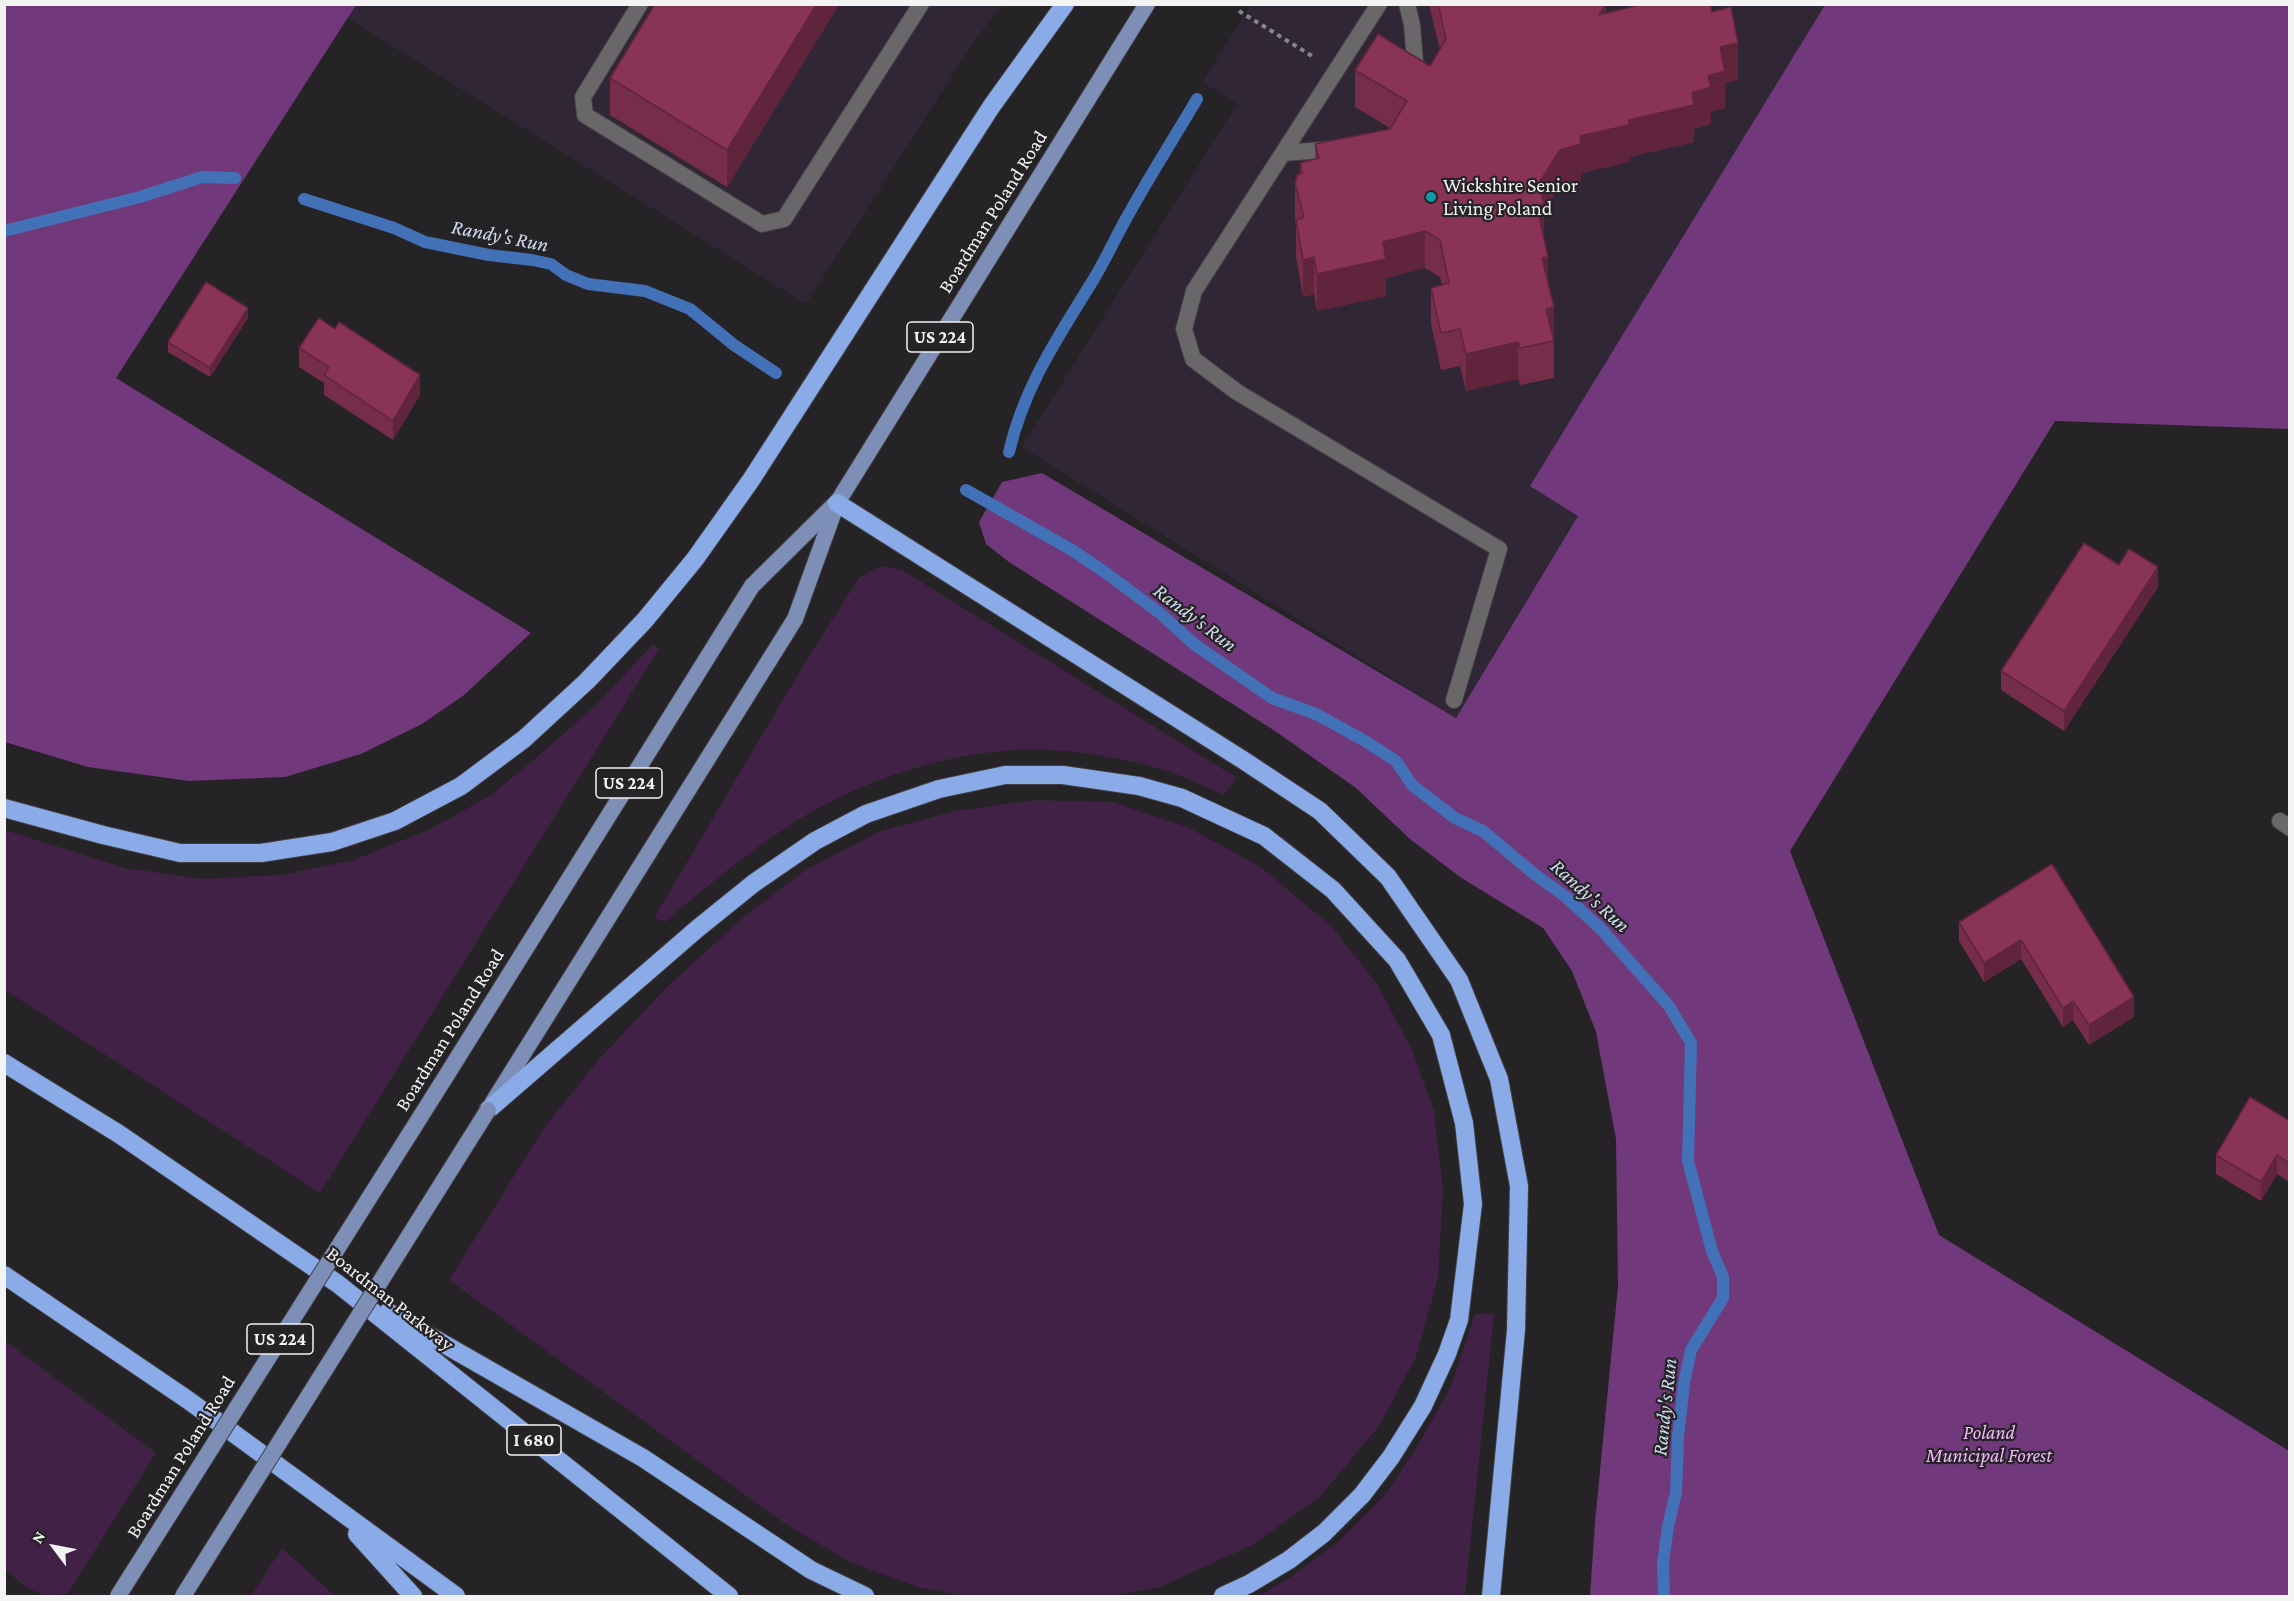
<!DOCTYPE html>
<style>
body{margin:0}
#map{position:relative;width:2294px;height:1601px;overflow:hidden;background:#252325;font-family:"Crimson Pro",serif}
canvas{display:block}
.frame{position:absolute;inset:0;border:6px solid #f4f3f4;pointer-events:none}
.north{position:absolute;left:24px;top:1517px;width:60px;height:60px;-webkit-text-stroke:4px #252325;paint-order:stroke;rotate:302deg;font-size:16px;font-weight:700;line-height:24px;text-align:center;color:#f4f3f4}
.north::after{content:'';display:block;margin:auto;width:21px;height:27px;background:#f4f3f4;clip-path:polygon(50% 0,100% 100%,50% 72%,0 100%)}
</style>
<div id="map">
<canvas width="2294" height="1601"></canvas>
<div class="frame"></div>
<div class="north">N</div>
</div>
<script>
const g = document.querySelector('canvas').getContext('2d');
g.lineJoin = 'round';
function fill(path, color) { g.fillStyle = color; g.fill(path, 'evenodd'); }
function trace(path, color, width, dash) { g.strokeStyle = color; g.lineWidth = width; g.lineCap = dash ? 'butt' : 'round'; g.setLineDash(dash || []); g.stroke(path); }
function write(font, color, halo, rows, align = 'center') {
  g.font = font + ' "Crimson Pro",serif'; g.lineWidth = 4.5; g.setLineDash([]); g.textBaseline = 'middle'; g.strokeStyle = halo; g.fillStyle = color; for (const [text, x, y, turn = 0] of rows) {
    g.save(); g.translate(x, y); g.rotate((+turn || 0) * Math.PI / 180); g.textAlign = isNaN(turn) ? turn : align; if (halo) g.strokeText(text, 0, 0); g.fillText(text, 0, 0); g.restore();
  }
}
fill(new Path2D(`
 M356 4 1003 5 977 37 806 304 347 18Z
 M1251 5H1825L1531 486 1578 515 1456 718 1022 447 1237 104 1202 82Z`), '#312635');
fill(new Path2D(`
 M880 566 902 570 1237 778 1224 795C1202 786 1180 774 1157 768 1109 755 1053 746 1004 751 945 756 883 775 830 802 770 833 717 878 665 922L654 918 807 659 859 578Z
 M653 644 659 649 320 1193 5 990V830L125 868 202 879 281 875 354 860 428 830 490 796 543 752 598 703Z
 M1034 800 1113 802 1189 828 1261 867 1332 927 1377 984 1412 1050 1434 1111 1443 1191 1438 1278 1416 1357 1379 1426 1319 1498 1252 1545 1160 1587 1113 1596H965L921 1588 850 1562 784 1523 449 1280 544 1128 600 1058 667 987 744 917 807 869 881 831 956 811Z
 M1475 1314H1494L1465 1596H1258L1285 1581 1338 1542 1385 1495 1421 1440 1451 1386Z
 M4 1340 156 1453 68 1593C39 1601 25 1587 5 1569Z
 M282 1548 335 1596H251Z`), '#412146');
fill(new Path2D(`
 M4 5H356L116 378 531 633 464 695 422 724 361 754 285 777 189 781 88 767 5 742Z
 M1825 5H2289V429L2055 421 1790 851 1939 1235 2289 1451V1596H1590L1595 1522 1618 1286 1616 1139 1596 1032 1572 971 1543 928 1460 877 1410 839 1356 788 1275 731 1009 562 986 544 979 522 1002 482 1042 473 1456 718 1578 516 1530 486Z`), '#71397b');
trace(new Path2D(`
 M304 199 394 228 425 242 489 255 532 260 551 264 566 275 588 284 645 291 690 309 734 345 776 373
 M4 231 140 197 202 177 235 178
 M1009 452C1025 384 1059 336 1095 277 1106 258 1116 237 1127 217 1149 177 1174 138 1197 99
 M966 490 1072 550 1106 573 1161 614 1194 644 1272 698 1316 714 1365 741 1396 761 1412 785 1455 818 1483 831 1533 873 1566 897 1601 929 1669 1006 1691 1043 1688 1161 1712 1251 1723 1277V1298L1691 1350 1684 1383 1678 1437 1676 1493 1668 1526 1663 1563 1664 1596`), '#4371b7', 12);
const service = new Path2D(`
 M640 4 583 97 585 115 762 224 784 219 921 4
 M1379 4 1194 291 1184 329 1193 359 1237 392 1499 549 1454 700
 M1407 4 1412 25 1416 74 1414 78
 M1283 153 1336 149`);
const minor = new Path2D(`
 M2280 821 2290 828`);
const primary = new Path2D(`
 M443 1081 752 586 834 505
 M493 1102 795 619 837 503 1147 4`);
const motorway = new Path2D(`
 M837 503 1243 760 1320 811 1388 877 1459 980 1499 1079 1519 1186 1516 1330 1491 1596
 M4 808 103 835 180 853H261L332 842 395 821 461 786 524 739 587 681 645 620 695 559 751 480 991 107 1065 4
 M4 1063 119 1134 338 1284 729 1596
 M488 1110 697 929 754 883 815 841 866 814 939 789 1005 775H1063L1139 786 1182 798 1264 836 1333 890 1397 960 1441 1035 1464 1123 1473 1204 1459 1320 1447 1354 1423 1406 1391 1457 1362 1495 1324 1533 1289 1560 1249 1584 1223 1596
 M4 1275 188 1400 456 1596
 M388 1312 643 1458 811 1570 865 1596
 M357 1534 413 1596`);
trace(service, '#413f41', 18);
trace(minor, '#413f41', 18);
trace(primary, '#413f41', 18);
trace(motorway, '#413f41', 20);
trace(new Path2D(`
 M1239 11 1312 56`), '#888788', 4, [4.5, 4.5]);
trace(service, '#69676a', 16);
trace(minor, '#69676a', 16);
trace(primary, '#7d8fb6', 16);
trace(motorway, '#8aaae8', 18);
const primaryBridge = new Path2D(`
 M118 1596 443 1081
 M183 1596 488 1110`);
trace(primaryBridge, '#413f41', 18, []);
trace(primaryBridge, '#7d8fb6', 16);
fill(new Path2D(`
 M839 4 727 187 610 115V78Z
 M1429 4H1605L1606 13 1712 12 1738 80 1725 83V108L1711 112V124L1694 129V142L1629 157V162L1581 173V181L1560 186 1544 212V240L1548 281 1554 307V378L1520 385 1518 379 1466 391 1460 366 1441 370 1431 324V288L1442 285 1440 277 1425 268 1386 278V296L1317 311 1314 294 1303 297 1296 257V226L1295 220V183L1300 174V163L1315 159V144L1390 129V128L1355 107V70L1430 66 1440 50Z
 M248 318 210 377 168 352V342Z
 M299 348 420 395 393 440 324 395V383L299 367Z
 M2119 565 2158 587 2064 731 2001 690V671Z
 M2052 864 2134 1017 2089 1045 2073 1020 2063 1027 2021 959 1984 982 1959 941V922Z
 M2289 1118V1182L2277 1174 2261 1201 2216 1174V1155L2288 1120Z`), '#762d4a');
fill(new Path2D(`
 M817 4 839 5 727 187V150Z
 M1606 5V42L1599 15Z
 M1738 43V80L1725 83V108L1711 112V124L1694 129V142L1629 157V162L1581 173V181L1560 186 1544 212V241L1537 206 1539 183 1560 150 1580 136 1629 120 1692 93 1708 76 1720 47Z
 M1425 231V268L1386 278V296L1317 311V274L1383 242Z
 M1314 257V294L1303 297V260Z
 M1548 257V294L1542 258Z
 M1554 307V341L1546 309Z
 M248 308V318L210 377V368Z
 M1518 342V379L1466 391V354Z
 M420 375V395L393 440V421Z
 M2158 567V587L2064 731V711Z
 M2021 940V959L1984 982V963Z
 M2134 997V1017L2089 1045V1025Z
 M2073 1001V1020L2063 1027V1008Z
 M2277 1155V1174L2261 1201V1182Z`), '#60243c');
const building = new Path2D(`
 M655 4H817L727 150 610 78Z
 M1438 4H1605L1599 15 1643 4H1710L1712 12 1731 7 1738 43 1720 47 1725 71 1708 76 1711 87 1692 93 1694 105 1629 120V125L1580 136 1581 144 1560 150 1539 183 1544 204 1537 206 1548 257 1542 258 1554 307 1546 309 1554 341 1520 348 1518 342 1466 354 1460 329 1441 333 1431 288 1449 283 1440 240 1425 231 1383 242 1386 259 1317 274 1314 257 1303 260 1296 220 1304 217 1295 183 1297 175 1302 173 1300 163 1319 158 1315 144 1390 129 1407 101 1355 70 1378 34 1430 66 1446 39Z
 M206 282 248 308 210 368 168 342Z
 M319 318 335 329 339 322 420 375 393 421 324 375 329 367 299 348Z
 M2084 543 2119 565 2129 549 2158 567 2064 711 2001 671Z
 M2052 864 2134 997 2089 1025 2073 1001 2063 1008 2021 940 1984 963 1959 922Z
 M2250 1097 2288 1120 2289 1118V1163L2277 1155 2261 1182 2216 1155Z`);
fill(building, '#893456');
trace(building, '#60243c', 1.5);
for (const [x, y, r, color] of [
 [1431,197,6,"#0f9aa8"]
]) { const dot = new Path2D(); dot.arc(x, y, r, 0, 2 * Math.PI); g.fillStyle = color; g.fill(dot); trace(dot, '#252325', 2); }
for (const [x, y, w] of [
 [940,337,66],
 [629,783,66],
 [280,1339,66],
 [534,1440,54]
]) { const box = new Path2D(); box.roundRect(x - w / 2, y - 15, w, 30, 4.5); g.fillStyle = '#252325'; g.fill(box); trace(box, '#f4f3f4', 1.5); }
write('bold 18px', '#f4f3f4', null, [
 ["US 224",940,337],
 ["US 224",629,783],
 ["US 224",280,1339],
 ["I 680",534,1440]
]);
write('20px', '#f4f3f4', '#252325', [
 ["Wickshire Senior",1443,186],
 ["Living Poland",1443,209]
], 'left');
write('20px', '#f4f3f4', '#252325', [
 ["Boardman Poland Road",993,212,-58],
 ["Boardman Poland Road",450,1030,-58],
 ["Boardman Parkway",390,1299,38],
 ["Boardman Poland Road",181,1457,-58]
]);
write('italic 20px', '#f4b5ff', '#252325', [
 ["Poland",1989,1433],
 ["Municipal Forest",1989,1456]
]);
write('italic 21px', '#cedbef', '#252325', [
 ["Randy's Run",500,236,11],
 ["Randy's Run",1195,618,37],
 ["Randy's Run",1590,896,42],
 ["Randy's Run",1665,1407,-84]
]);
</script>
